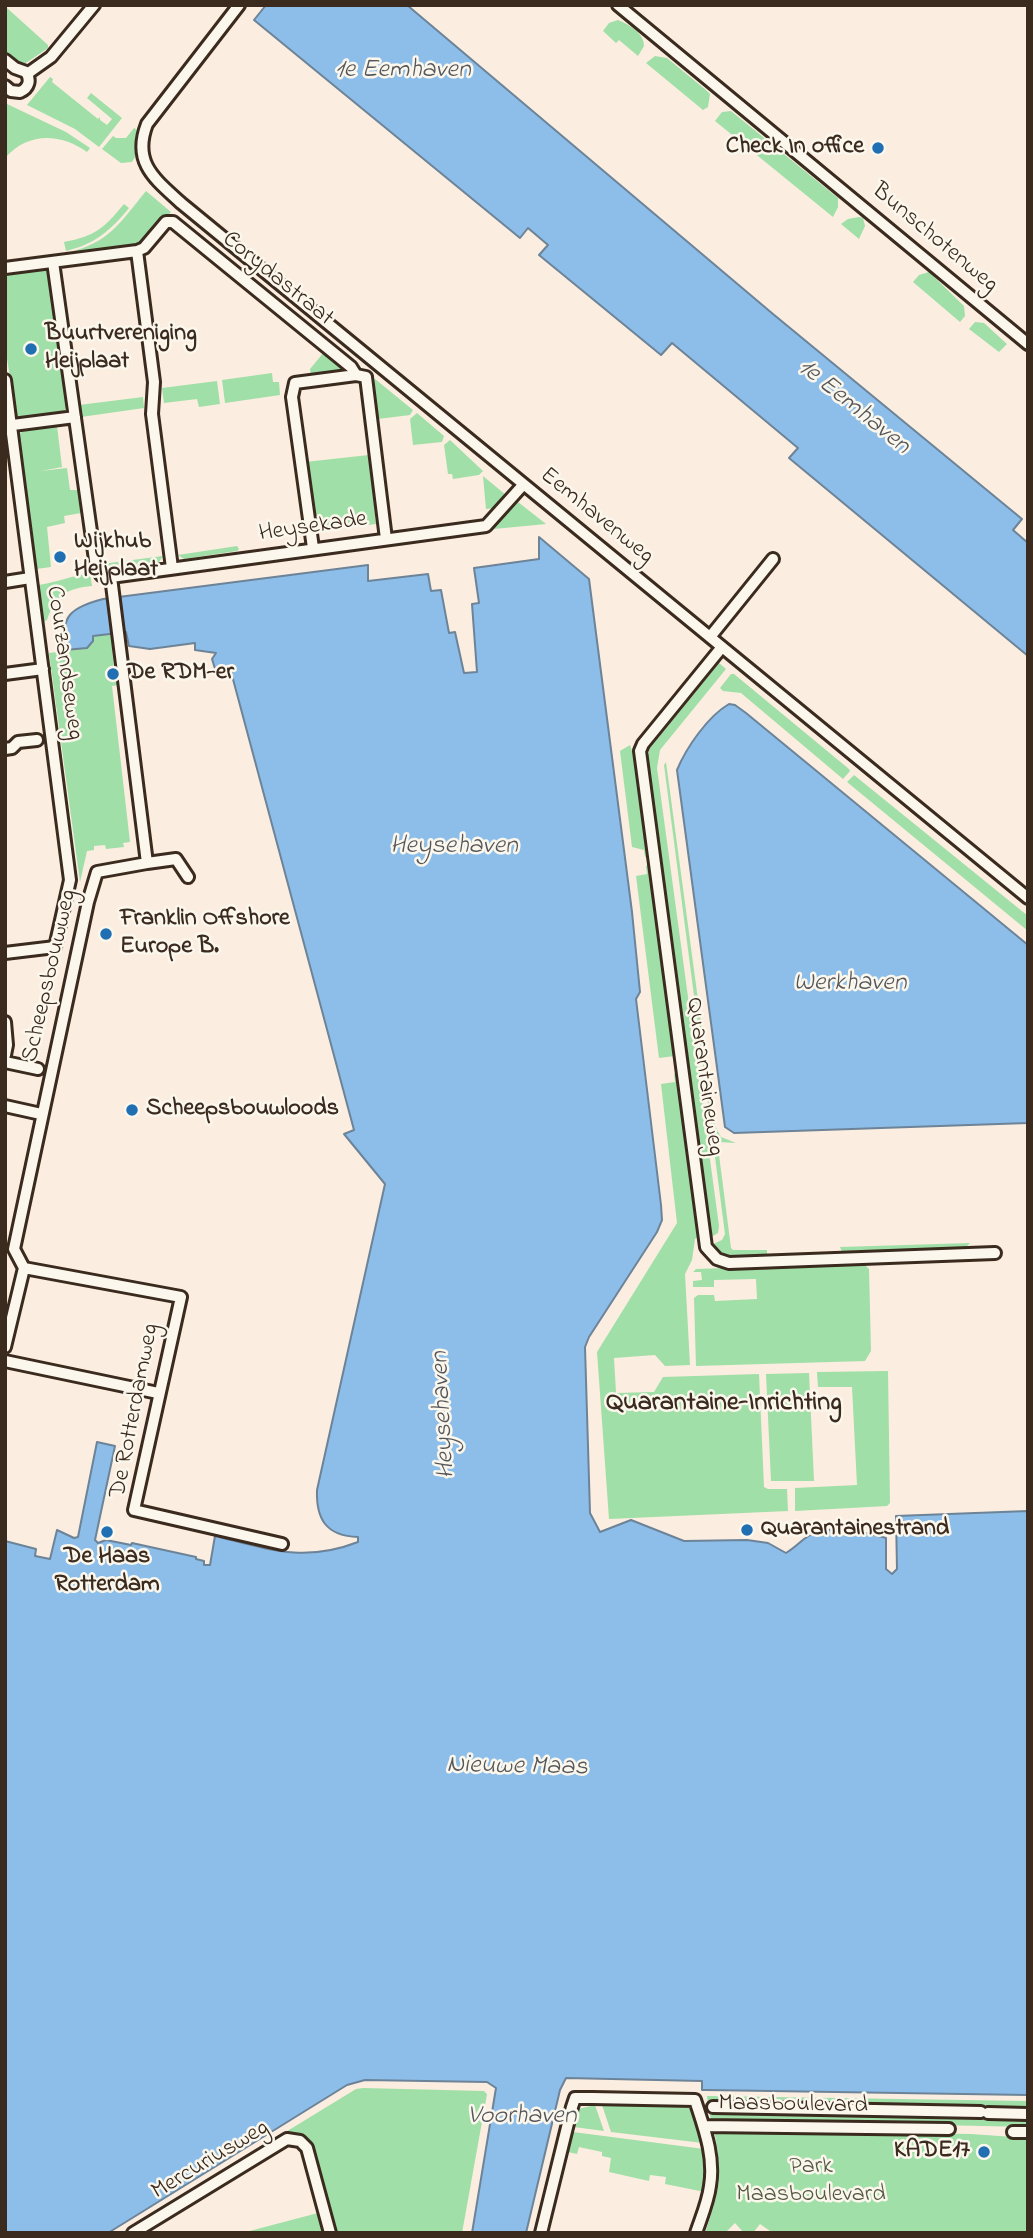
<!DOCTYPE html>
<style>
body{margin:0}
#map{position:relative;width:1033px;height:2238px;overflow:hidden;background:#fbeddf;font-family:"Indie Flower",sans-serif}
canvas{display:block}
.frame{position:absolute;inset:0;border:7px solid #3b2a1e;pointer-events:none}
</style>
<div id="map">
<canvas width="1033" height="2238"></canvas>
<div class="frame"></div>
</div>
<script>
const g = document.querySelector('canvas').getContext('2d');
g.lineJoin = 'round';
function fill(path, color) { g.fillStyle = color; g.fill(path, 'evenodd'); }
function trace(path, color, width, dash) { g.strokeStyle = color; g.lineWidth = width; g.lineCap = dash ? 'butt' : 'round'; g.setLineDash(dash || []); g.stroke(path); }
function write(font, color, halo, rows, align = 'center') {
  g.font = font + ' "Indie Flower",sans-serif'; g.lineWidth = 5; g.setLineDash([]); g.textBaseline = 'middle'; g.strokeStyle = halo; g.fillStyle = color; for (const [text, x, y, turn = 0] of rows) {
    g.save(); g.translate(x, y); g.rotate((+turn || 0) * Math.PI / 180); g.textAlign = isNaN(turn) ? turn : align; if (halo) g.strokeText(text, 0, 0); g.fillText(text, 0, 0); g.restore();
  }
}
fill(new Path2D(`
 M5 5H8L7 8 48 45V48L26 63 20 62 5 52Z
 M618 20C630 25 644 33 644 46L638 56 619 40 616 43 603 31 609 23Z
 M655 56 667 58 706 90 710 94 708 107 703 110 646 63Z
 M50 77 53 79 52 82 98 119 100 117V120L107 125 112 119 87 98 91 93 122 118 99 147 75 129 27 105Z
 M7 104 66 132 90 148 87 152C60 133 28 132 5 158V107Z
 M731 111 838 198V207L833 217 715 121 722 112Z
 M134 128 137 130 135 157 132 162 121 163 102 149 113 136 116 138H126Z
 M146 191 171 212 143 246 67 257V253C110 242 119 224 146 191Z
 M124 204 129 208C110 231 95 244 66 251L64 242C96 236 104 228 124 204Z
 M859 217 863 218 865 226 859 239 841 224 848 219Z
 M50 266 67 402 65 411 16 418 5 345V272Z
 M929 272 964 306 965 316 960 322 913 282 919 275Z
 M975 322 984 323 1007 344 999 352 969 329Z
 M324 352 348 372 311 376 310 369Z
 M272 373 273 382H279L280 395 225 403 222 380Z
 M375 379 413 410 410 415 378 419 371 385Z
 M217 381 220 404 199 407 197 399 164 403 162 388Z
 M143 397 144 408 81 417 79 405Z
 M417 413 444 436 442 442 413 445 410 419Z
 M57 426 62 467 41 471 67 468 70 490H79L82 510 81 513 64 516 65 523 47 527 51 567 36 569 35 564H32L15 438 24 430Z
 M450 440 483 471 479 475 453 479 452 474H448L444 445Z
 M369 455 376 524 315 532 305 462Z
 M483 476 506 495 495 508 486 509Z
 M514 502 516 504 518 502 546 524 494 529 492 527Z
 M237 546 239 549 237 551 184 559 178 555Z
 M163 556 159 562 106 569 102 566V564Z
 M90 573 92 586C68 588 55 595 47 620L40 623 39 585C57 582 72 576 90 573Z
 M111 634 114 671 119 685 112 686 130 842 123 843 124 847 106 849 105 845 94 846V850L87 851 80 882 49 653 87 648 92 636Z
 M719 663 726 669 660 750 657 768 719 1226 718 1233 711 1237 647 758 650 748Z
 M731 674H734L849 769 850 771 843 779 741 693 723 691 720 688Z
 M630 745 637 765 649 858 645 857 644 850 632 847 620 751Z
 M666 762 715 1126 721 1137 736 1143 720 1142 718 1147 731 1248 733 1250H767V1255C749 1256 725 1262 713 1244L722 1240 725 1234 664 765Z
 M854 775 1028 916V931L847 782Z
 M649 865 675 1056 659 1058 636 876 647 874 646 866Z
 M678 1073 698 1237 695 1239 692 1260 685 1274 690 1365 665 1366 655 1355 614 1358 616 1393 654 1392 663 1377 759 1374 764 1487 768 1489H787L788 1511 609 1519 597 1352 677 1223 661 1084 675 1082 674 1074Z
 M970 1243 964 1249 845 1253 842 1252 840 1247Z
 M863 1263 869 1269 871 1351 865 1361 696 1366 694 1298 698 1295H714L715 1301 757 1299 756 1279 714 1280V1287H693V1281L702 1280 701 1272H693L696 1269Z
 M888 1371 890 1503 887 1506 795 1511V1488L857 1485 852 1387H818L817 1372Z
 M809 1373 814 1481H771L766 1374Z
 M363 2088 484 2091 487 2094 462 2233H337L309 2142C303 2134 295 2130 285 2135L284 2133 356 2089Z
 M707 2096 1028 2101V2111L708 2105Z
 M595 2105 604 2131 574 2127 578 2109Z
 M602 2105 688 2107 694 2110 703 2143 611 2132Z
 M709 2110 1028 2117V2127L711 2120Z
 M714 2130 971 2134 1028 2138V2233H773L760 2224 753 2233H744L735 2223 725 2233H705C720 2188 723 2177 714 2130Z
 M573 2132 704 2149 707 2175 705 2192 665 2184 666 2177 650 2175 649 2181 609 2172 611 2158 602 2156V2152L579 2147 577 2154 568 2152Z
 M318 2213 323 2233H242Z`), '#a0dfa7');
const water = new Path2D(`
 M266 5H407L773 314 1022 519 1013 530 1028 543V656L789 458 798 448 672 343 661 355 539 255 548 245 528 228 520 238 254 20Z
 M539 537 589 579 632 912 640 992 636 999 661 1205 662 1220 657 1232 589 1337 585 1347 590 1513 600 1532 631 1520 684 1541 747 1540 768 1543 786 1553C793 1549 798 1544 804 1539 827 1522 861 1531 886 1538V1569L892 1574 897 1569 896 1516 1028 1511V2095L706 2090H702V2081L566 2078 560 2090 526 2233H472L496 2088 487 2082 365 2080 347 2085 108 2233H5V1541L36 1549 35 1556 50 1559 57 1530 74 1538 78 1537 97 1442 115 1446 95 1540 98 1543 106 1540 131 1545 132 1543 196 1557V1559L204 1561V1565H210L215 1536C268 1549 304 1563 358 1542V1537C326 1536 316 1519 317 1490L385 1184 344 1134 354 1130 230 668 216 672 212 659 216 653 195 650V643L150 649 129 646 126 632 93 636V641L87 648 65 650C60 615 71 608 103 599L368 565V581L428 574 431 591 441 590 449 633 455 632 464 673 477 672 472 604 479 603 474 568 539 559Z
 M729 704 735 705 746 713 1028 945V1123L734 1133 725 1127 677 770C686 748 708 716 729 704Z`);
fill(water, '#8dbee9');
trace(water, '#6c8398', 2);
const minor = new Path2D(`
 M239 5 147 124C132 163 155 179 181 203L1028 898
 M618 5 1028 344
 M5 60 15 68 26 72C31 80 29 88 20 92L11 91 5 86
 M27 74 51 57 94 5
 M137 251 154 382 152 414 172 568
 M53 262 96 567 101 575 111 577 486 526 523 485
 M5 268 137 251 144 248 166 222H173L351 367 356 375
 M366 377 386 539
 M5 380 70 880 55 947 5 953
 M5 426 75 417
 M313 548 292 397 295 383 356 375 366 377
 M111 577 147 863 97 872 88 902 14 1249 24 1268 181 1297 134 1510 282 1544
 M5 582 30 578
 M710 637 773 559
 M722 647 643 744 640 751 706 1247 717 1259 729 1263 995 1253
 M5 674 43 669
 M5 749 12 748 18 742 37 740
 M147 863 176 859 188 877
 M5 1022 7 1045 5 1055
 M5 1062 38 1069
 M5 1106 41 1114
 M5 1347 24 1268
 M5 1361 158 1393
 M713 2107 981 2112
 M988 2113 1028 2114
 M704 2126 949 2129
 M1013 2132H1028
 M133 2233 287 2139 300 2141 307 2148 330 2233
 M541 2233 572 2107 575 2098H592L695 2100C704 2128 715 2156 710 2186 708 2202 701 2218 696 2233`);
trace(minor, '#3b2a1e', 16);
trace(minor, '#fbf7ec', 10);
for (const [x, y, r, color] of [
 [878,148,7,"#1f6fb2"],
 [31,349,7,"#1f6fb2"],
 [60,557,7,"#1f6fb2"],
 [113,674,7,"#1f6fb2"],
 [106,934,7,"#1f6fb2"],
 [132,1110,7,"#1f6fb2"],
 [747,1530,7,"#1f6fb2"],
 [107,1532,7,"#1f6fb2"],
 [984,2152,7,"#1f6fb2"]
]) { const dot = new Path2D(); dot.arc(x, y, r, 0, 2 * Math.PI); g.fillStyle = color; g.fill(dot); trace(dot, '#fbf7ec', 2.5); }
write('bold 24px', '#3b2a1e', '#fbf7ec', [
 ["Check In office",864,148,"right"],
 ["Buurtvereniging",45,335],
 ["Heijplaat",45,363],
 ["Wijkhub",74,543],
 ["Heijplaat",74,571],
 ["De RDM-er",127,674],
 ["Franklin Offshore",120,920],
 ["Europe B.",120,948],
 ["Scheepsbouwloods",146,1110],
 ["Quarantainestrand",761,1530],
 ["De Haas",107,1558,"center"],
 ["Rotterdam",107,1586,"center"],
 ["KADE17",970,2152,"right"]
], 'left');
write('24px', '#3b2a1e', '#fbf7ec', [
 ["Bunschotenweg",934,239,40],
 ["Corydastraat",277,280,39],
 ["Eemhavenweg",596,517,39],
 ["Heysekade",313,528,-8],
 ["Courzandseweg",63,663,82],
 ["Scheepsbouwweg",51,976,-77],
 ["Quarantaineweg",703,1077,82],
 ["De Rotterdamweg",136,1411,-79],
 ["Maasboulevard",793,2106,1],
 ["Mercuriusweg",211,2161,-31]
]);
write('24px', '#545740', '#fbf7ec', [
 ["Park",811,2168],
 ["Maasboulevard",811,2196]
]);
write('italic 26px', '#54565b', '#fbf7ec', [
 ["1e Eemhaven",403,72],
 ["1e Eemhaven",853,408,39],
 ["Heysehaven",454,848],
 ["Werkhaven",850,985],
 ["Heysehaven",445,1415,-93],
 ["Nieuwe Maas",517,1768,1],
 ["Voorhaven",522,2118]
]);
write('bold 26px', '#3b2a1e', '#fbf7ec', [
 ["Quarantaine-Inrichting",724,1405]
]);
</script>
